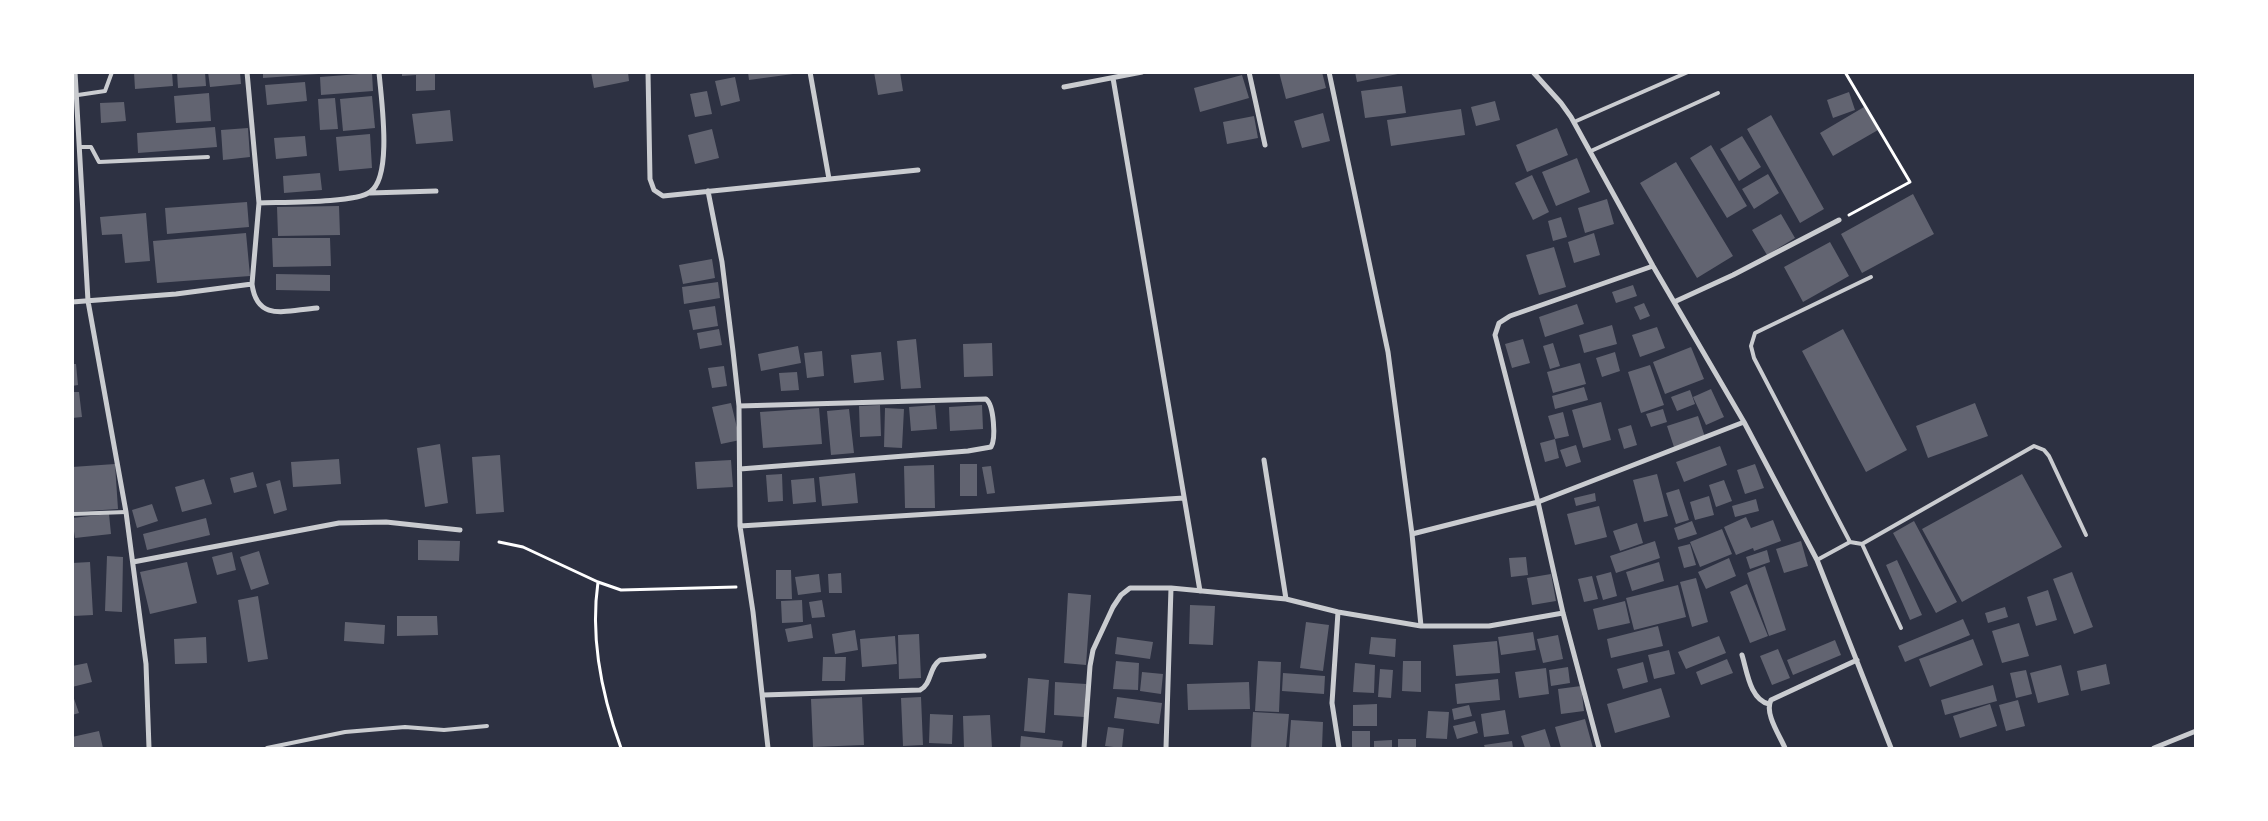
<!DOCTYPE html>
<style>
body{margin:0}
#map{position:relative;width:2268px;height:821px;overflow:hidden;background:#2d3142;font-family:"Crimson Pro",serif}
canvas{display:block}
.frame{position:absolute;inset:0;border:74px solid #fff;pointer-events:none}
</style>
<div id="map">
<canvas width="2268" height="821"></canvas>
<div class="frame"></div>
</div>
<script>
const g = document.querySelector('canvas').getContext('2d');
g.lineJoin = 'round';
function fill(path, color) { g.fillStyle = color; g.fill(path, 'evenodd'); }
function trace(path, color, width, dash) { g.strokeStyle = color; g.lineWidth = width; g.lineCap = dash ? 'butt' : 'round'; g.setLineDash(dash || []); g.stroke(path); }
fill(new Path2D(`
 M134 72H172L173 86 135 89Z
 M177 72H205L206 86 178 88Z
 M208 72H240L241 84 210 87Z
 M263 72H319V74L263 78Z
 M402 72H435V90L416 91V75L402 76Z
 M591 72H628L629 81 594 88Z
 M748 72H793V74L749 80Z
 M874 72H900L903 91 878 95Z
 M1279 72H1322L1326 88 1286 99Z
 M1355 72H1402L1403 73 1357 82Z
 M372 73 373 91 321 95 320 77Z
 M1242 75 1249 98 1200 112 1194 88Z
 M735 77 740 101 721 106 715 81Z
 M305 82 307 101 267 105 265 85Z
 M1402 86 1406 113 1365 118 1361 91Z
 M707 91 712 114 695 117 690 94Z
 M1849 92 1855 110 1833 118 1827 100Z
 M209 93 211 121 176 123 174 96Z
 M372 96 375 128 343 131 340 99Z
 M335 98 338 129 320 130 318 99Z
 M1495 101 1500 120 1476 126 1471 107Z
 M124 102 126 121 101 123 100 103Z
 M1864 107 1878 130 1833 156 1820 133Z
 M1461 109 1465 135 1391 146 1387 120Z
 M450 110 453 141 416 144 412 114Z
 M1323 113 1330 141 1302 148 1294 121Z
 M1771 115 1824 209 1800 223 1747 129Z
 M1254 116 1258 138 1227 144 1223 122Z
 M215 127 217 147 138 153 137 133Z
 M248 128 250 157 223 160 221 130Z
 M1557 128 1568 155 1527 172 1516 145Z
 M712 129 719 158 695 164 688 135Z
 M370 134 372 168 339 171 336 137Z
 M305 136 307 156 276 159 274 138Z
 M1742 136 1761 167 1739 181 1720 149Z
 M1711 145 1747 206 1727 218 1690 158Z
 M1577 158 1590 192 1556 206 1542 172Z
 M1676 162 1733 256 1697 278 1640 183Z
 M320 173 322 190 284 193 283 176Z
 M1768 174 1779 193 1754 209 1742 189Z
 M1532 175 1549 212 1533 220 1515 183Z
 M1913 194 1934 234 1862 273 1841 234Z
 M1607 199 1614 224 1585 233 1578 208Z
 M247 202 249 227 167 234 165 208Z
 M339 206 340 235 278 236 277 207Z
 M146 213 150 261 125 263 122 234 102 235 100 217Z
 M1781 214 1795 238 1767 255 1752 230Z
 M1561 217 1567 237 1553 241 1548 221Z
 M246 233 250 276 157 283 153 241Z
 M1594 233 1600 255 1574 263 1568 242Z
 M272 238H330L331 266 273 267Z
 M1830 242 1849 276 1803 302 1784 267Z
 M1554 247 1566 287 1539 295 1526 255Z
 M712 259 715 278 683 284 679 265Z
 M276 274 330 275V291L276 290Z
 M718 282 720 298 684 304 682 287Z
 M1633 285 1637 296 1616 303 1612 292Z
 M1644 303 1650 316 1640 320 1634 307Z
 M1577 304 1584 324 1545 337 1539 317Z
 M715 306 718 326 693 330 689 310Z
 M1612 325 1617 344 1584 353 1579 335Z
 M1657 327 1665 348 1640 357 1632 335Z
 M719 329 722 345 700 349 697 333Z
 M1843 329 1907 450 1866 472 1802 351Z
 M916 339 921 388 901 389 897 341Z
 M1523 339 1530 363 1512 368 1505 344Z
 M992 343 993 376 964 377 963 344Z
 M1553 343 1560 366 1550 369 1543 346Z
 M798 346 801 363 761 371 758 354Z
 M1691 347 1704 379 1665 394 1653 362Z
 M822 351 824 376 807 378 804 353Z
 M881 352 884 380 854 383 851 355Z
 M1615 352 1620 371 1602 377 1596 358Z
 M1580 363 1586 384 1553 393 1547 372Z
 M72 364H76L78 385 72 386Z
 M1650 365 1664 405 1641 413 1628 372Z
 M724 366 727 386 712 388 708 368Z
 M797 372 799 390 781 391 779 373Z
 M1584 387 1588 400 1555 409 1552 396Z
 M1711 389 1724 417 1706 425 1693 397Z
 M1690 390 1695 404 1677 411 1671 397Z
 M72 392H79L82 417 72 418Z
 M1601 402 1611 440 1583 448 1572 410Z
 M731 403 740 440 721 444 712 407Z
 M1975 403 1988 436 1928 458 1916 426Z
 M880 405 881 436 860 437 859 406Z
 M935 405 937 429 911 431 909 407Z
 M982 405 983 429 950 431 949 407Z
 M819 408 822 444 763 448 760 412Z
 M885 408 904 409 902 448 884 447Z
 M849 409 854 453 831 455 827 411Z
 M1663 409 1667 422 1651 427 1646 414Z
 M1563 412 1569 436 1555 439 1559 458 1545 462 1540 443 1555 439 1548 416Z
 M1698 416 1705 437 1674 447 1667 426Z
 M1631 425 1637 445 1624 449 1618 429Z
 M440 444 448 503 425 507 417 448Z
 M1576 445 1581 462 1566 467 1560 450Z
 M1720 446 1727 465 1684 482 1676 462Z
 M500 455 504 512 476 514 472 457Z
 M339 459 341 484 293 487 291 462Z
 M731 460 733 487 697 489 695 462Z
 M115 464 118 509 72 512V467Z
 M960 464H977V496H960Z
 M1755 464 1764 488 1745 494 1737 470Z
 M934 465 935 508H905L904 466Z
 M991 466 995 493 987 494 982 467Z
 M253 472 257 487 234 493 230 478Z
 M855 473 858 503 822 506 819 477Z
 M782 474 783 501 768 502 766 475Z
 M1657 474 1668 516 1644 522 1633 480Z
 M2022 474 2062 547 1962 602 1922 529Z
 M814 478 816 502 793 504 791 480Z
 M204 479 212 504 182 512 175 487Z
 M280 480 287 510 274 514 266 484Z
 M1724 480 1732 501 1716 507 1709 485Z
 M1679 489 1689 520 1676 524 1666 493Z
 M1595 493 1596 501 1576 506 1574 498Z
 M1709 496 1714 515 1695 520 1690 502Z
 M1756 499 1759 511 1735 517 1732 506Z
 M152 504 158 521 137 528 132 510Z
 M1599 506 1607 537 1575 545 1567 514Z
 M109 514 111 534 75 538 72 518Z
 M1746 517 1751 528 1773 520 1781 541 1754 551 1753 548 1736 555 1724 527Z
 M206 518 210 535 147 550 143 534Z
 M1692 521 1697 534 1678 540 1674 528Z
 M1914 521 1957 602 1936 613 1893 533Z
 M1637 523 1643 543 1620 551 1613 531Z
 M1722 529 1732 554 1700 567 1690 542Z
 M418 540 460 541 459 561 418 560Z
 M1655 541 1660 558 1616 573 1610 556Z
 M1801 541 1808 566 1784 573 1776 549Z
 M1690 544 1696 565 1684 568 1678 547Z
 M1767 550 1770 562 1750 569 1746 557Z
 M259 551 269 584 251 590 240 557Z
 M232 552 236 570 217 575 212 557Z
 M107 556 123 557 122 612 105 611Z
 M1526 557 1528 575 1511 577 1509 558Z
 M1729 558 1736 576 1706 589 1698 572Z
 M1897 560 1922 615 1910 620 1886 565Z
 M90 562 93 615 73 616 72 563Z
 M187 562 197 603 150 614 140 572Z
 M1659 562 1664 581 1632 591 1626 572Z
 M1765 566 1786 630 1769 636 1747 573Z
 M776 570H791L792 599H776Z
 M1611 572 1617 596 1603 600 1596 576Z
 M2072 572 2093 627 2074 634 2053 579Z
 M841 573 842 593H829L828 574Z
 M819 574 821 592 798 595 795 577Z
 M1551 574 1556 601 1532 605 1527 578Z
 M1592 576 1598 599 1584 602 1578 579Z
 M1696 578 1708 622 1692 627 1680 582Z
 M1747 584 1768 636 1750 643 1730 592Z
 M1678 585 1686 617 1634 630 1626 598Z
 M2048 590 2057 620 2036 626 2027 597Z
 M1068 593 1091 595 1086 665 1064 663Z
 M258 596 268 659 248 662 238 600Z
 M802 600 803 622 782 623 781 601Z
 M822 600 825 617 812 618 809 602Z
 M1625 601 1630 623 1598 630 1593 609Z
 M1190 605 1215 606 1213 645 1189 644Z
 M2005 607 2008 617 1988 623 1985 613Z
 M397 616H437L438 635 397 636Z
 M1963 619 1970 635 1905 662 1898 646Z
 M345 622 385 625 384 644 344 641Z
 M1306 622 1329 625 1323 671 1300 668Z
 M2019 623 2029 656 2002 663 1992 631Z
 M811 624 813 638 788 642 785 629Z
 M1658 626 1663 646 1611 658 1607 639Z
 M855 630 858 650 835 654 832 634Z
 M1533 632 1536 650 1501 655 1498 637Z
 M919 634 921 678 899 679 898 635Z
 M1558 635 1563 659 1543 663 1537 639Z
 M895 636 897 664 862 667 860 639Z
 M1719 636 1726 653 1686 669 1678 652Z
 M206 637 207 663 175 664 174 639Z
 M1117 637 1153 642 1150 659 1115 654Z
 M1371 637 1396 639 1395 657 1369 654Z
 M1973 639 1983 665 1930 687 1919 659Z
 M1835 640 1841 655 1793 675 1787 660Z
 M1497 641 1500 673 1456 676 1453 645Z
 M1778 649 1790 678 1772 685 1760 656Z
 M1669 650 1675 674 1654 679 1648 655Z
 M823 657H846L845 681H822Z
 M1727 659 1733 673 1701 685 1696 672Z
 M1116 661 1139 663 1138 690 1113 689Z
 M1258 661 1281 662 1279 712 1255 711Z
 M1403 661H1421V692L1402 691Z
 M1643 662 1648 682 1623 689 1617 669Z
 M87 663 92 682 72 687V666Z
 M1355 663 1375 665 1374 693 1353 692Z
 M2106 664 2110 684 2081 691 2077 671Z
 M2061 665 2069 695 2038 703 2030 673Z
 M1568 667 1570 683 1551 686 1549 670Z
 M1546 668 1549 694 1519 698 1515 672Z
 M1380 669 1393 670 1391 698 1378 697Z
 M2026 670 2032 694 2016 698 2010 673Z
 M1142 672 1163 674 1161 694 1140 691Z
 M1283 673 1325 676 1324 694 1282 691Z
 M1028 678 1049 680 1045 733 1024 731Z
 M1498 679 1500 700 1457 704 1455 684Z
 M1055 682 1086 684 1084 717 1054 715Z
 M1249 682 1250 709 1188 710 1187 684Z
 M1993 685 1997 701 1945 715 1941 700Z
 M1581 686 1584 711 1561 714 1558 689Z
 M1661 688 1670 717 1615 733 1607 704Z
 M72 693 79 713 72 715Z
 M862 697 864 745 813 747 811 699Z
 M921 697 923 745 903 746 901 698Z
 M1117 697 1162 703 1159 724 1114 718Z
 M2018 700 2025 726 2006 731 1999 705Z
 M1377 704V726H1353V705Z
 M1990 704 1997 726 1960 738 1953 716Z
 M1469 705 1472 716 1454 720 1452 709Z
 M1505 710 1509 734 1484 737 1481 714Z
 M1428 711 1449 712 1447 739 1426 738Z
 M1253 712 1289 714 1286 748H1251Z
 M930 714 953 715 952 744 929 743Z
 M990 715 992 748H964L963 716Z
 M1585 719 1593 748H1561L1555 727Z
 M1291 720 1323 722 1322 748H1289Z
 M1475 721 1478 733 1457 739 1453 726Z
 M1108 727 1124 729 1122 748 1105 746Z
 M1545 729 1551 748H1525L1521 736Z
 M99 731 103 748H72V737Z
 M1352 731H1370V748H1352Z
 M1021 736 1063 741 1062 748H1020Z
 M1398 739H1416V748H1398Z
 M1392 740V748H1374V741Z
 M1512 741 1513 748H1485L1484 745Z`), '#626471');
trace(new Path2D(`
 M1845 72 1910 182 1849 215
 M499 542 523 547 598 582 621 590 736 587
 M598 582C590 638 602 696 621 748`), '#fff', 3);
trace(new Path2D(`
 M78 95 105 91 112 72
 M1574 122 1688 72
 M80 147H91L99 162 208 157
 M1591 151 1718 93
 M1871 277 1755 333 1751 346 1754 358 1850 542 1862 544 2034 446 2044 450 2049 456 2086 535
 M72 514 126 512
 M1862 544 1901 628
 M1817 560 1850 542
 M267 748 345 732 405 727 444 730 487 726`), '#caccd0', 4);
trace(new Path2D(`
 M75 72 88 301 126 512 146 664 149 748
 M247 72 259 203 252 284C257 323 287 310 317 308
 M648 72 650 179 654 190 663 196 918 170
 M810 72 829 179
 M1249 72 1265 145
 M1329 72 1388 352 1412 534 1421 626
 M1533 72 1561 103 1571 117 1653 266 1744 422 1817 560 1891 748
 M1113 78 1200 591
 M1064 87 1142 72
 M708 191 722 262 733 351 739 406 740 526 753 612 768 748
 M370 193 436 191
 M259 203C281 202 356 203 370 192 393 177 381 98 379 72
 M72 302 176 294 252 284
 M1674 302 1733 275 1839 220
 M739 406 986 399C994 405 996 439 991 447L968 451 740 469
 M1264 460 1286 599
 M740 526 1184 498
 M1412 534 1538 502 1744 422
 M133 562 339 523 386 522 460 530
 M1338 612 1332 703 1339 748
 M1742 655C1747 671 1750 700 1769 704
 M763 695 920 690C932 684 929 667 940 660L984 656
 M1084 748 1090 666 1093 650 1113 607 1121 595 1130 588H1171L1286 599 1338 612 1421 626H1489L1563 613
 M1166 748 1171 588
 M1599 748 1563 613 1538 502 1495 335 1499 323 1510 316 1653 266
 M1785 748C1780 736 1764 713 1771 700L1857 660
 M2154 748 2196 731`), '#caccd0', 5);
</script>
